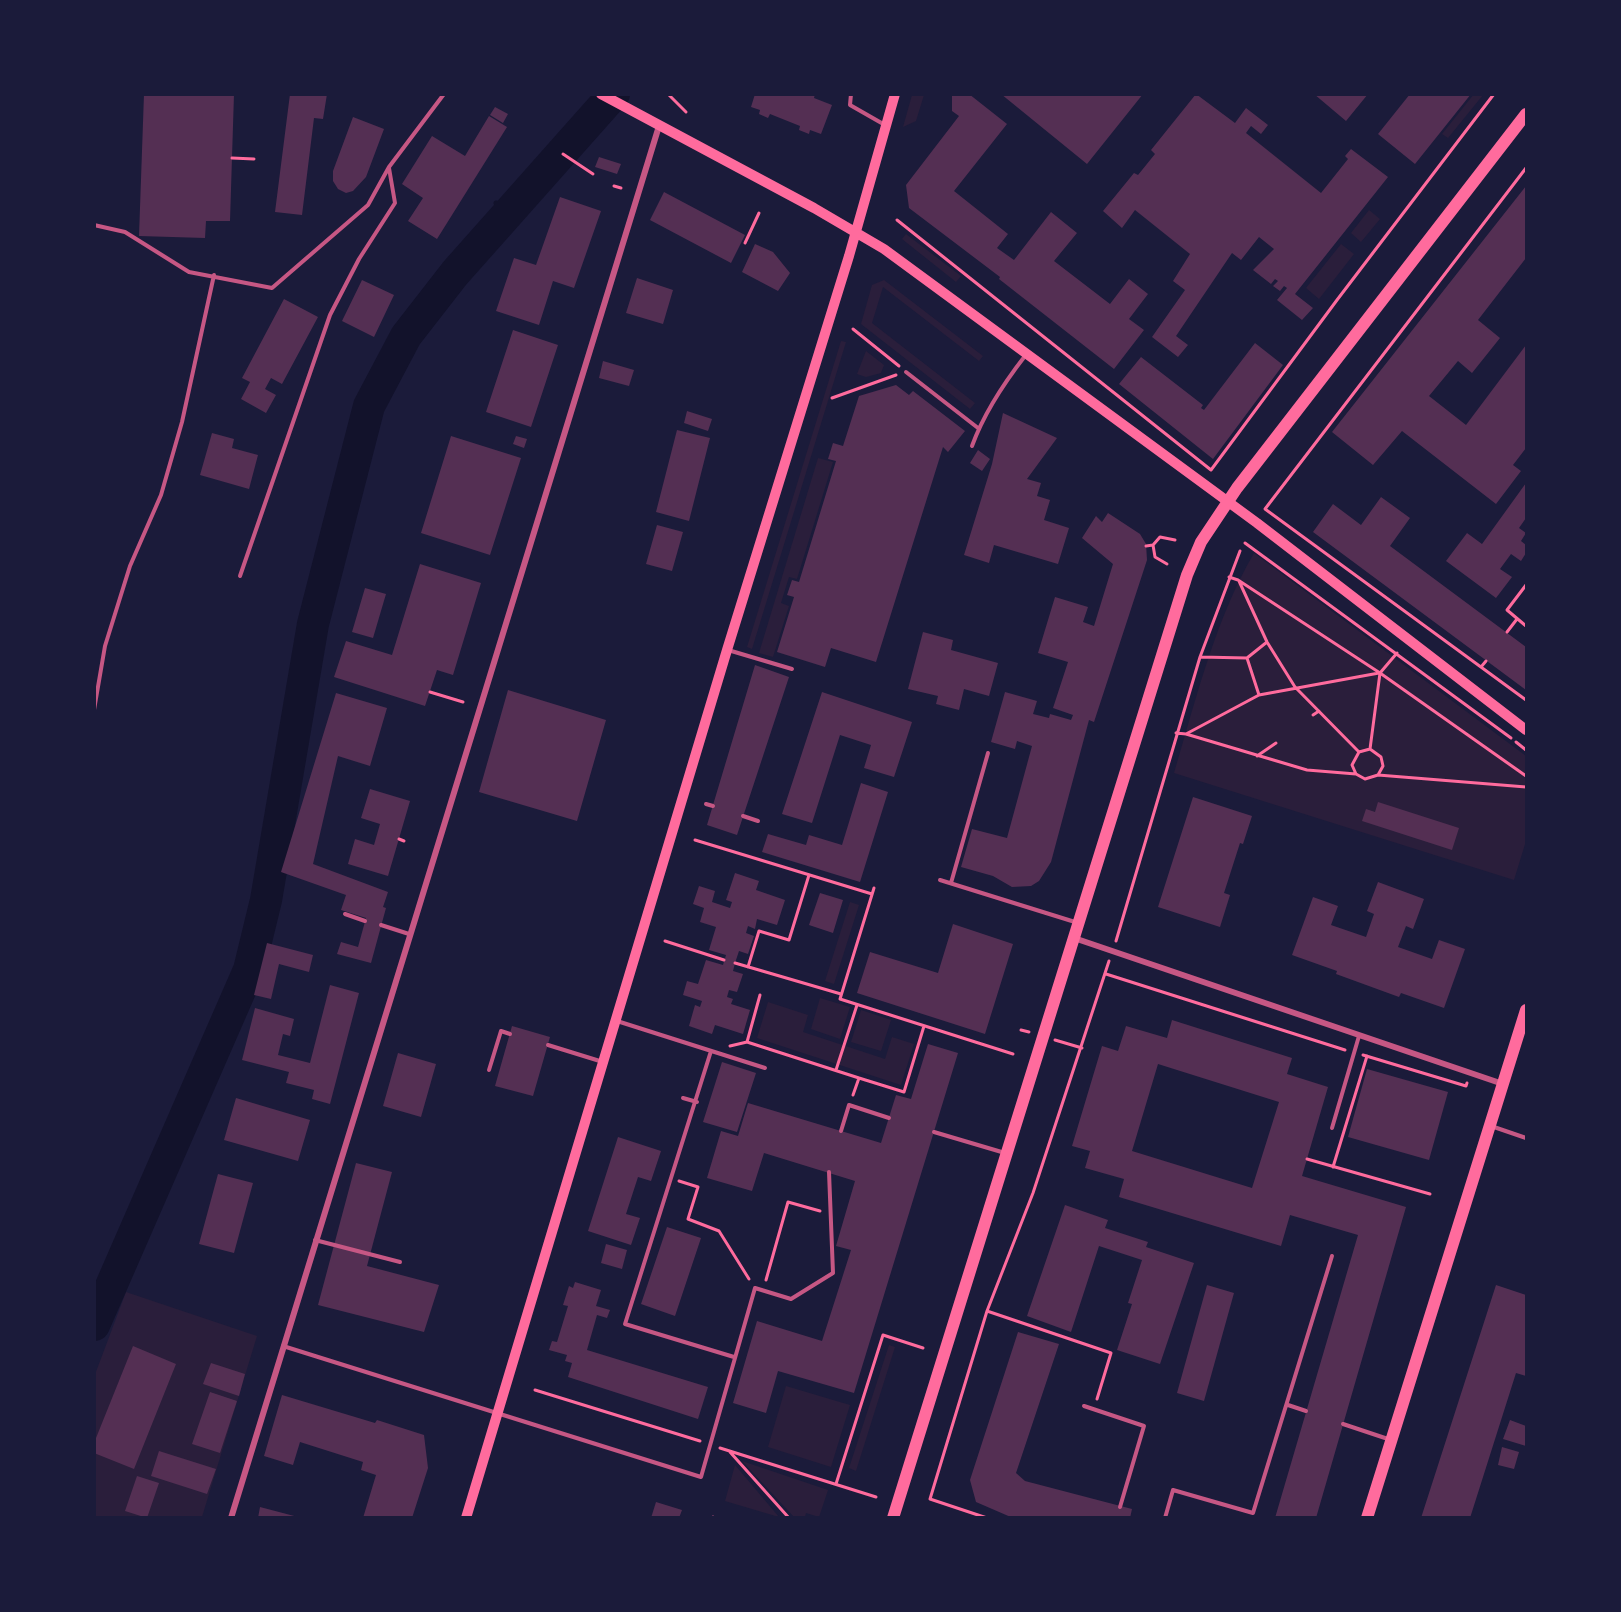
<!DOCTYPE html>
<style>
body{margin:0}
#map{position:relative;width:1621px;height:1612px;overflow:hidden;background:#1b1b3a;font-family:Georgia,serif}
canvas{display:block}
.frame{position:absolute;inset:0;border:96px solid #1b1b3a;pointer-events:none}
</style>
<div id="map">
<canvas width="1621" height="1612"></canvas>
<div class="frame"></div>
</div>
<script>
const g = document.querySelector('canvas').getContext('2d');
g.lineJoin = 'round';
function fill(path, color) { g.fillStyle = color; g.fill(path, 'evenodd'); }
function trace(path, color, width, dash) { g.strokeStyle = color; g.lineWidth = width; g.lineCap = dash ? 'butt' : 'round'; g.setLineDash(dash || []); g.stroke(path); }
fill(new Path2D(`
 M1474 94 1483 95 1448 138 1442 134Z
 M912 95H924L916 121 903 127Z
 M1369 210 1380 219 1361 242 1351 233Z
 M906 234 961 276 956 282 902 239Z
 M1341 244 1354 254 1319 299 1306 288Z
 M884 280 983 356 979 361 883 287 872 323 975 403 970 409 861 324 872 285Z
 M841 341 846 342 752 649 747 647Z
 M866 351 884 365 881 373 866 377 857 374Z
 M818 458 833 462 797 579 789 577 781 603 789 606 773 657 759 653Z
 M1254 553 1526 756V841L1514 880 1174 773C1196 699 1215 620 1254 553Z
 M850 902 859 905 834 984 825 981Z
 M820 998 850 1007 840 1039 811 1029Z
 M768 1002 808 1015 803 1032 885 1059 892 1037 914 1044 901 1085 757 1038Z
 M861 1010 891 1020 881 1051 851 1042Z
 M126 1292 257 1336 202 1517H95L94 1377Z
 M889 1345 895 1347 856 1471 849 1468Z
 M786 1386 850 1405 831 1467 768 1447Z
 M742 1461 828 1490 819 1517 806 1513 805 1517H794Z
 M735 1465 779 1517 725 1501Z`), '#2a1e3b');
trace(new Path2D(`
 M496 203 512 208`), '#12122b', 5);
trace(new Path2D(`
 M94 1325 249 970 266 900 313 624 369 406 406 336 455 273 614 94`), '#12122b', 32);
fill(new Path2D(`
 M144 94H234L230 221H206L205 238 139 236Z
 M290 94H327L323 119 314 118 302 215 275 212Z
 M755 94H815L814 98 832 105 821 134 810 130 809 134 799 130 800 126 770 114 768 118 759 114 760 110 751 107Z
 M952 94H969L1007 124 954 191 1008 234 997 248 1014 260 1051 212 1077 233 1054 261 1110 304 1129 279 1148 294 1129 319 1144 330 1114 369 999 279 1000 277 909 208 906 185 959 116 952 111Z
 M1001 94H1143L1087 164Z
 M1196 94 1235 123 1246 108 1268 125 1261 134 1251 126 1246 133 1321 193 1348 159 1345 156 1351 149 1388 177 1295 294 1313 308 1302 320 1277 300 1287 288 1284 286 1280 291 1273 286 1278 281 1275 279 1271 284 1253 270 1274 249 1259 237 1241 260 1232 253 1176 336 1188 345 1178 357 1152 337 1185 290 1173 281 1190 254 1135 210 1122 228 1103 211 1134 173 1138 175 1155 154 1151 150Z
 M1314 94H1368L1346 121Z
 M1410 94H1471L1415 164 1378 134Z
 M495 107 508 114 503 123 490 115Z
 M489 116 507 127 437 239 408 221 423 198 402 184 432 136 465 156Z
 M353 117 384 129 366 177 353 191 346 193 338 189 333 181V171Z
 M599 157 621 164 617 174 595 167Z
 M1526 186V258L1478 320 1500 338 1472 373 1458 361 1429 396 1466 425 1526 345V448L1513 465 1521 471 1496 504 1402 431 1373 465 1332 432Z
 M664 192 745 235 731 263 650 220Z
 M560 197 601 211 574 288 553 281 539 325 496 311 514 258 536 265Z
 M755 244 773 252 790 273 778 291 742 272Z
 M637 278 673 290 663 324 626 313Z
 M362 280 394 295 374 337 342 321Z
 M284 299 318 317 282 384 271 378 265 389 276 395 266 413 241 399 250 382 242 378Z
 M513 330 558 345 531 427 486 412Z
 M1255 343 1283 365 1213 459 1119 384 1141 357 1203 405 1201 408 1204 410Z
 M603 361 634 370 629 386 599 378Z
 M896 385 909 395 913 391 965 431 948 452 943 447 876 662 831 648 825 667 777 652 794 597 787 595 792 580 799 582 836 461 828 459 833 443 843 446 859 396Z
 M687 411 712 419 708 431 684 423Z
 M1003 413 1057 438 1027 479 1041 483 1037 496 1050 500 1044 520 1069 528 1058 564 994 545 989 563 964 555 992 464Z
 M677 430 710 438 689 521 656 512Z
 M212 433 234 439 232 448 258 455 249 489 200 475Z
 M451 436 521 458 490 555 421 533Z
 M516 436 527 439 524 448 513 444Z
 M978 450 990 459 982 471 970 463Z
 M1526 483V518L1519 528 1526 533 1521 541 1526 545V553L1521 561 1511 554 1500 569 1512 577 1496 598 1446 561 1467 533 1482 544Z
 M1381 497 1410 518 1390 546 1526 647V690L1313 532 1333 504 1361 525Z
 M1108 513 1140 534 1146 544 1147 560 1094 722 1089 720 1051 862 1039 881 1031 886 1012 887 993 876 961 867 972 829 1007 838 1032 746 1017 741 1015 749 991 742 1005 692 1037 701 1033 714 1049 718 1050 714 1071 720 1073 715 1053 708 1068 662 1038 653 1055 597 1088 607 1083 622 1094 626 1113 564 1082 538 1096 516 1102 522Z
 M657 525 683 532 672 571 646 564Z
 M420 564 481 583 453 675 437 670 425 706 334 677 346 641 392 655Z
 M365 588 386 594 373 638 352 632Z
 M923 632 953 640 951 650 998 663 989 696 964 689 959 710 936 704 938 696 908 689Z
 M755 665 789 677 737 835 707 825Z
 M508 690 606 720 577 821 479 792Z
 M822 692 912 722 894 777 864 768 871 745 840 735 812 823 782 814Z
 M336 693 387 708 370 766 338 756 313 864 388 892 383 907 386 908 371 963 337 954 341 942 358 947 366 918 341 910 346 895 281 872Z
 M861 783 888 792 860 882 762 852 768 834 806 845 809 835 842 845Z
 M370 789 410 801 388 876 348 864 355 839 374 845 380 824 361 818Z
 M1193 797 1252 816 1243 844 1240 843 1224 893 1230 895 1220 927 1158 907Z
 M1378 802 1459 828 1452 850 1362 821 1366 809 1375 812Z
 M735 873 759 881 756 890 785 900 777 925 757 919 755 929 748 926 746 933 754 936 748 954 739 951 735 963 733 971 743 974 737 992 729 990 727 997 733 999 731 1004 750 1010 743 1034 715 1025 712 1034 689 1026 695 1005 700 1007 702 1001 683 995 687 981 698 984 706 960 723 965 726 955 709 950 716 927 700 922 704 908 693 904 699 886 715 891 712 902 730 908 732 902 726 900Z
 M1378 882 1424 899 1413 929 1406 926 1398 947 1432 959 1439 940 1465 949 1444 1008 1401 993 1399 997 1336 974 1337 971 1292 955 1313 897 1338 906 1331 925 1366 937 1374 914 1367 911Z
 M820 893 843 900 833 933 809 925Z
 M953 924 1013 944 985 1034 857 993 870 952 938 973Z
 M267 943 313 955 309 972 279 964 271 999 254 995Z
 M330 985 359 993 330 1104 312 1099 314 1090 286 1083 289 1072 242 1060 255 1008 294 1019 290 1036 283 1034 278 1055 310 1063Z
 M1172 1020 1292 1058 1287 1074 1328 1087 1302 1176 1406 1207 1316 1518H1275L1358 1235 1290 1215 1281 1246 1119 1197 1124 1179 1085 1168 1090 1151 1072 1146 1102 1046 1118 1051 1126 1026 1167 1038ZM1158 1064 1279 1102 1252 1188 1132 1151Z
 M512 1026 550 1037 533 1096 495 1086Z
 M928 1044 958 1053 854 1393 778 1371 766 1413 733 1403 757 1321 822 1341 851 1250 836 1246 855 1181 764 1153 752 1191 707 1178 721 1131 738 1136 748 1103 881 1143 896 1095 911 1099Z
 M398 1053 436 1064 421 1117 383 1106Z
 M722 1062 756 1073 737 1132 703 1122Z
 M1367 1069 1448 1092 1429 1160 1348 1137Z
 M236 1098 310 1120 298 1161 224 1140Z
 M618 1137 661 1151 651 1181 638 1177 626 1214 640 1218 631 1245 588 1231Z
 M356 1163 392 1172 367 1266 439 1285 424 1332 318 1305Z
 M218 1174 253 1183 234 1253 199 1244Z
 M1065 1205 1108 1220 1105 1228 1148 1242 1146 1247 1194 1263 1160 1364 1117 1350 1132 1304 1128 1303 1142 1260 1099 1246 1071 1332 1027 1316Z
 M667 1227 701 1238 675 1316 641 1304Z
 M606 1244 627 1250 622 1269 601 1263Z
 M575 1282 601 1290 596 1306 610 1310 607 1318 597 1315 587 1350 708 1387 698 1419 568 1377 572 1363 565 1361 567 1355 549 1350 552 1341 557 1342 568 1306 563 1305 569 1286 573 1288Z
 M1207 1285 1234 1293 1204 1401 1177 1393Z
 M1496 1285 1526 1295V1376L1516 1373 1470 1518H1421Z
 M1018 1332 1059 1344 1016 1473 1025 1481 1132 1509 1130 1518H1013L976 1502 970 1480Z
 M133 1346 176 1364 134 1469 94 1453V1443Z
 M211 1363 245 1374 239 1396 203 1384Z
 M210 1392 237 1401 220 1453 192 1444Z
 M282 1395 375 1423 377 1420 424 1435 428 1468 412 1518H363L376 1475 361 1470 363 1462 300 1442 293 1465 264 1456Z
 M1510 1420 1526 1426V1446L1503 1439Z
 M1502 1447 1519 1452 1514 1469 1498 1465Z
 M159 1451 216 1469 207 1494 151 1476Z
 M137 1476 159 1483 147 1518 125 1511Z
 M656 1502 682 1510 679 1518H651Z
 M260 1507 298 1517V1518H258Z`), '#542f53');
trace(new Path2D(`
 M668 94 686 112
 M563 154 593 174
 M232 158 254 159
 M1526 168 1265 509 1526 700
 M614 186 621 188
 M897 220 1211 470 1337 300 1494 94
 M745 243 759 213
 M853 329 899 366
 M832 398 896 375
 M1245 543 1511 738
 M1153 545 1155 557 1167 564
 M1146 546 1153 545 1160 537 1175 540
 M1229 577 1238 580 1380 673 1526 776
 M1239 581 1267 642 1295 687 1359 752
 M1526 585 1507 610 1526 626
 M1507 632 1517 619
 M1200 657 1247 658 1267 642
 M1247 658 1259 695
 M1481 667 1486 661
 M430 692 463 702
 M1313 715 1319 711
 M1176 733 1186 734 1307 770 1356 774 1365 779 1378 775 1383 766 1381 757 1370 749 1359 752 1352 765 1356 774
 M1186 734 1259 695 1379 673
 M1516 742 1526 750
 M1370 749 1380 673 1397 653
 M1257 756 1276 743
 M1378 775 1526 787
 M399 839 404 841
 M695 840 872 894
 M874 888 840 999 1013 1054
 M665 941 724 960
 M1116 941 1200 657 1240 551
 M735 963 841 994
 M748 967 759 931 789 940 809 875
 M1106 974 1345 1050
 M1021 1030 1029 1032
 M1055 1040 1082 1048
 M747 1042 760 995
 M730 1046 747 1042 859 1078 853 1095
 M1363 1055 1466 1086 1467 1083
 M836 1070 857 1005
 M859 1078 904 1092 924 1026
 M1307 1159 1430 1194
 M1333 1167 1367 1056
 M679 1181 698 1187 688 1219 719 1231 749 1279
 M766 1280 788 1202 820 1211
 M987 1311 1111 1353 1097 1399
 M535 1390 700 1441
 M720 1448 876 1497
 M730 1452 789 1518
 M836 1484 883 1335 923 1348
 M713 1517 714 1518
 M987 1518 930 1499 987 1311 1033 1193 1109 961`), '#ff6b9d', 3);
trace(new Path2D(`
 M851 94 850 105 885 125
 M94 225 125 232 189 272 272 288 368 205 389 167 444 94
 M906 372 978 428
 M972 446C984 413 1004 383 1025 356
 M240 576 330 315 359 259 395 203 389 168
 M728 650 792 669
 M94 710 105 646 130 566 161 495 182 422 214 275
 M706 804 713 806
 M743 816 758 821
 M940 880 1075 922
 M951 883 988 753
 M345 914 365 921
 M381 925 409 934
 M617 1021 765 1068
 M548 1045 603 1062
 M711 1051 625 1324 734 1357
 M489 1070 501 1031 510 1034
 M683 1098 697 1102
 M1491 1126 1526 1138
 M1332 1128 1359 1036
 M841 1131 849 1105 889 1118
 M934 1132 1005 1153
 M315 1240 400 1262
 M283 1346 701 1477 755 1288 791 1299 833 1273 829 1172
 M1288 1405 1306 1411
 M1084 1406 1144 1426 1120 1507
 M1343 1424 1388 1439
 M1165 1518 1173 1490 1253 1513 1332 1256`), '#c65784', 4);
trace(new Path2D(`
 M1074 938 1503 1084
 M231 1518 659 126`), '#c65784', 6);
trace(new Path2D(`
 M601 94 814 208 884 249 1257 523 1526 730
 M466 1518 727 650 849 256 895 94`), '#ff6b9d', 10);
trace(new Path2D(`
 M893 1518 1187 575 1201 542 1237 488 1526 114
 M1367 1518 1526 1010`), '#ff6b9d', 12);
</script>
